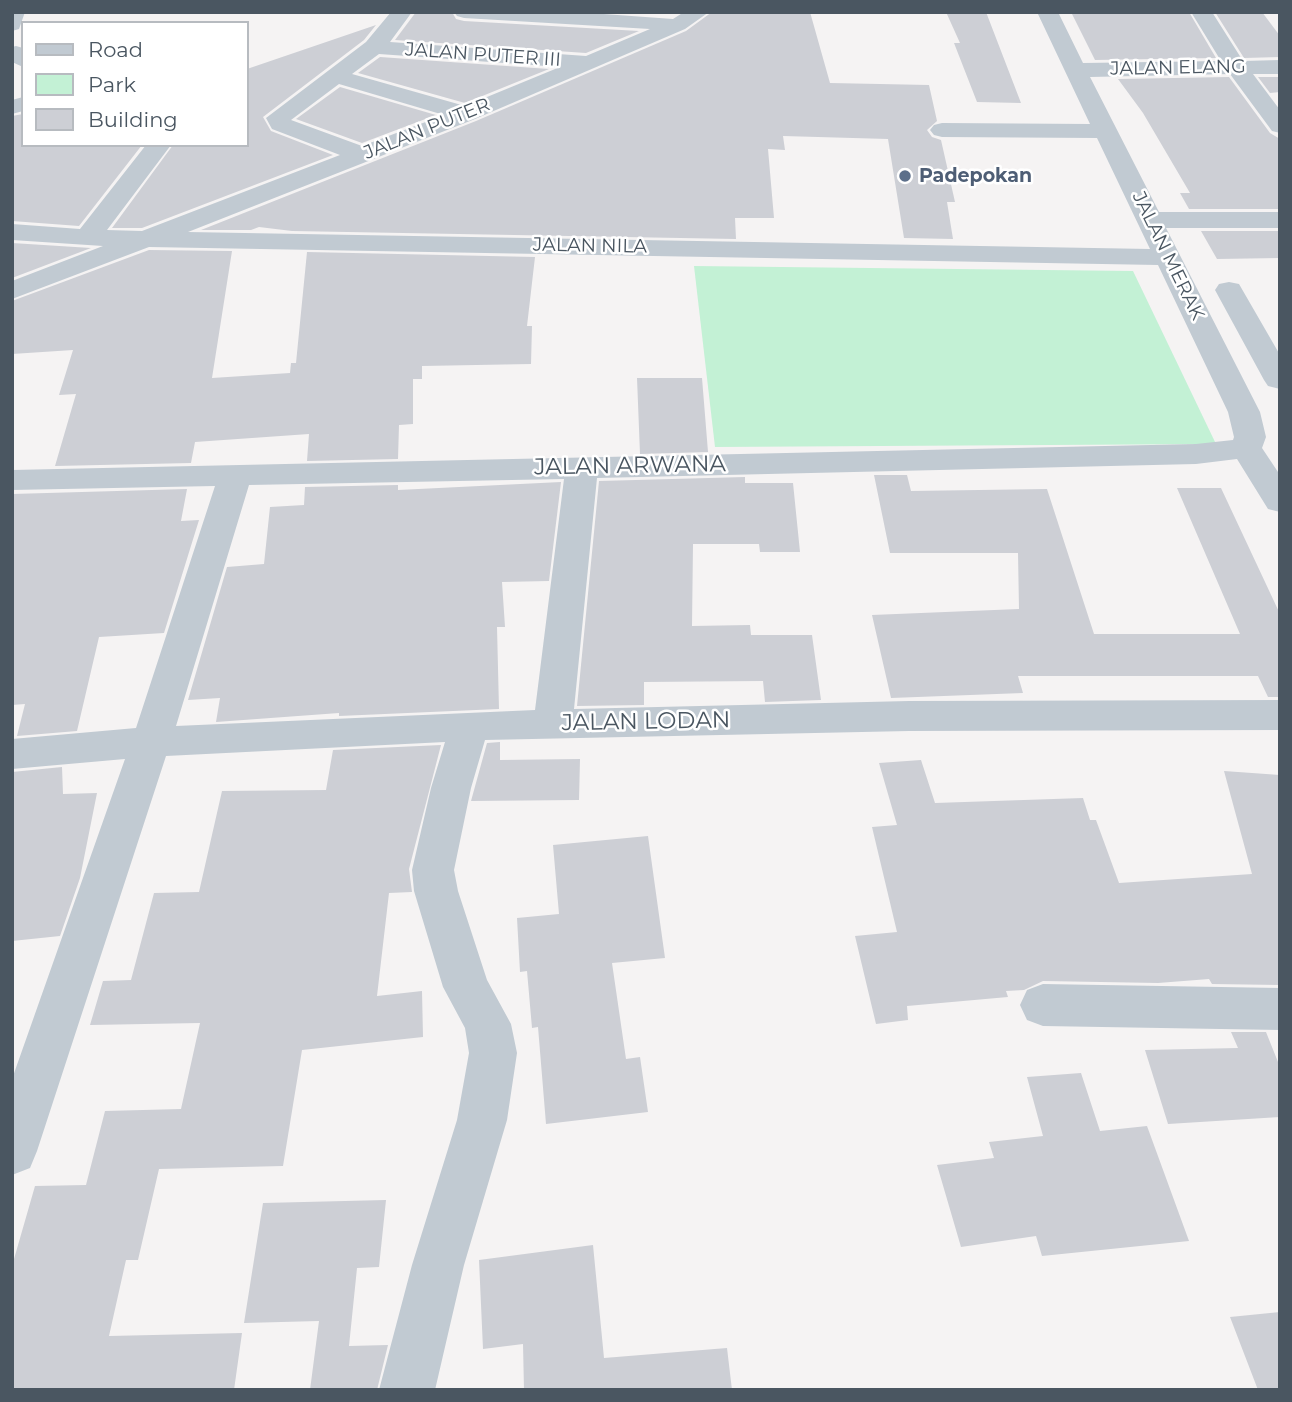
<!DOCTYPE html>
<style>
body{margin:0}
#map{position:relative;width:1292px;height:1402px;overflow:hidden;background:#f5f3f3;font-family:Montserrat,sans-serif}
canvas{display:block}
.frame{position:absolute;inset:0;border:14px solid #4a5661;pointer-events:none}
.legend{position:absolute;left:21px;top:21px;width:228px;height:126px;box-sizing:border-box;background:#fff;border:2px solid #b7bbc0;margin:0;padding:9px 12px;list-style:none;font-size:21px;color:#4a5661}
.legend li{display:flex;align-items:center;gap:14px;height:35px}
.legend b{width:35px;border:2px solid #b7bbc0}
</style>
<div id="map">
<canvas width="1292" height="1402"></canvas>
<div class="frame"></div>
<ul class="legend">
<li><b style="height:9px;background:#c1cad2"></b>Road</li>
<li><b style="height:19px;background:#c3f1d5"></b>Park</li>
<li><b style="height:19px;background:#cdcfd5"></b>Building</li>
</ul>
</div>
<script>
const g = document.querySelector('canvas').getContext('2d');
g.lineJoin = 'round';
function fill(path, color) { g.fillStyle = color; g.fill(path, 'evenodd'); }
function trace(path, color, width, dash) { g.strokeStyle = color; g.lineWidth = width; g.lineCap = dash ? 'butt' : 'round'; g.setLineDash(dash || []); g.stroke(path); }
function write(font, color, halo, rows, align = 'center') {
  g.font = font + ' Montserrat,sans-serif'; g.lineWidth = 5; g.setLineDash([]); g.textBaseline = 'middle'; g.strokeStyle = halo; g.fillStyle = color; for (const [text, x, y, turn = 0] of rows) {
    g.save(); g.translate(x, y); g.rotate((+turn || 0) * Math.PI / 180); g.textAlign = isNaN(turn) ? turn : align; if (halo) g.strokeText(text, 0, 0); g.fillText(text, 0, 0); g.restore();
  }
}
fill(new Path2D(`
 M694 266 1133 271 1216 444 715 447Z`), '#c3f1d5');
fill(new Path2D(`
 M416 12H452L456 19 464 21 639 31 586 53 395 40Z
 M712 12H810L830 83 929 85 937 121 927 130 932 137 941 140 955 202H947L953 239 904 238 888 139 783 136 785 150 768 149 774 218H735L736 239 292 231 259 227 251 230H201L476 121 686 31Z
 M946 12H986L1021 103 977 102 954 43H960Z
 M1071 12H1189L1216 58 1095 60Z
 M1215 12H1262L1280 36V57L1244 58Z
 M376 25 364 40 263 117 271 131 333 155 142 228H112L173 145H247V69Z
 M380 57 549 69 465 103 358 73Z
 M1229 77 1270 133 1280 139V209H1189L1180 193H1190L1143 113 1118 79Z
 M1258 77H1280V92L1270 93Z
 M340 87 436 115 362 143 296 119Z
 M23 114V145H142L79 226 12 221V116Z
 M1201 231H1280V258L1217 259Z
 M12 243 91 248 12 278Z
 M149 250 232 251 212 378 290 373 291 363H296L307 252 535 257 527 326H532L531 364 422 366V379H413V424L399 425 398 459 307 461 309 434 195 442 191 463 55 466 76 394 59 395 73 350 12 354V301Z
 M637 378H702L708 452 640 454Z
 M874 475H907L911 491 1047 489 1094 634H1240L1177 488H1221L1280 614V697H1268L1258 676H1018L1023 693 891 698 872 615 1019 609 1018 553H890Z
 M745 477V483H793L800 552H760L759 544H693L692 626 750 625 751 635H812L821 700 765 702 763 681 644 682V705L577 706 599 481Z
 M561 482 549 581 502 582 505 627H497L499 709 339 716V713L216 722 220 698 188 700 227 567 264 564 270 507 304 505 305 487 398 485V490Z
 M187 489 181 521 199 520 164 633 99 637 77 731 17 736 25 704 12 705V494Z
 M500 742V760L580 759 579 800 471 801 487 743Z
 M441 745 409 869 412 892 389 893 377 996 422 991 423 1037 302 1050 283 1166 159 1169 138 1260H126L109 1336 242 1333 234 1390H12V1266L35 1186 86 1185 105 1111 181 1109 200 1023 90 1025 103 981 131 980 154 893 199 892 222 791 326 790 333 750Z
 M921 760 935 803 1083 798 1090 820H1096L1119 883 1252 874 1224 771 1280 775V985L1212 984 1209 979 1158 983 1043 981 1024 990 1006 991 1008 997 907 1006 908 1020 876 1024 855 936 897 932 872 827 897 825 879 763Z
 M62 767 63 794 97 793 80 878 60 936 12 941V772Z
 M648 836 665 958 612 963 626 1059 640 1057 648 1112 546 1124 538 1027 532 1028 527 971 520 972 517 918 559 914 553 845Z
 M1231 1032H1266L1280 1067V1117L1168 1124 1145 1050 1238 1048Z
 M1081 1073 1100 1131 1147 1126 1189 1241 1042 1256 1036 1236 961 1247 937 1165 994 1158 989 1142 1043 1136 1027 1077Z
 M386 1200 379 1267 357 1268 349 1346 388 1345 377 1390H310L319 1321 244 1323 263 1203Z
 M593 1245 604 1358 727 1348 732 1390H524L523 1344 483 1349 479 1260Z
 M1280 1312V1390H1258L1230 1317Z`), '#cdcfd5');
fill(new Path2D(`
 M12 12H25L19 29 12 31Z
 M391 12H412L390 42 586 56 650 29 464 18 457 16 454 12H576L673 19 684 12H709L685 29 475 119 188 232 1150 249 1097 138 942 137 934 135 930 130 934 125 942 123 1090 124 1037 12H1058L1083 63 1221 61 1191 12H1212L1243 61 1280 60V74H1253L1280 110V133L1272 131 1230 74 1090 77 1159 212H1280V228H1166L1260 412 1266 437 1262 448 1280 475V512L1268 509 1237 459 1196 464 597 478 574 709 909 701 1280 700V730L909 731 485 740 471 788 454 870 458 891 487 980 511 1024 517 1053 507 1120 464 1265 435 1390H379L412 1265 457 1120 469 1053 465 1028 443 987 414 891 412 870 431 788 445 742 166 756 37 1151 30 1168 12 1175V1079L125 759 12 769V739L136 728 215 486 12 490V470L1196 444 1233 440 1234 437 1228 412 1158 265 149 247 12 299V281L103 246 12 240V224L80 229 146 145H171L107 230 142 231 340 155 272 129 266 118 366 42ZM379 54 560 67 465 106 352 74ZM339 84 444 115 362 146 291 120ZM564 479 535 710 176 726 249 485Z
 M16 46 23 48V67L12 62V47Z
 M23 97V111L12 114V100Z
 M1229 282 1239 284 1280 355V389L1268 386 1264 380 1215 290 1219 284Z
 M1043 984 1280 988V1030L1043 1026 1027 1020 1020 1005 1027 990Z`), '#c1cad2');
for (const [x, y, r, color] of [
 [905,176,7,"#5c6f8a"]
]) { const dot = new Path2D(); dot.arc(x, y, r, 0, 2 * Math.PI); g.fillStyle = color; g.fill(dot); trace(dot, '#fff', 2.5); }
write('19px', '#4a5661', '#fff', [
 ["JALAN PUTER III",483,55,4],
 ["JALAN ELANG",1178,68,-1],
 ["JALAN PUTER",427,129,-22],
 ["JALAN NILA",590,246,1],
 ["JALAN MERAK",1168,256,64]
]);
write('bold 19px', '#4e5e75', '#fff', [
 ["Padepokan",919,176]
], 'left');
write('23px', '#4a5661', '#fff', [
 ["JALAN ARWANA",630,466,-1],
 ["JALAN LODAN",646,722,-1]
]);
</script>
